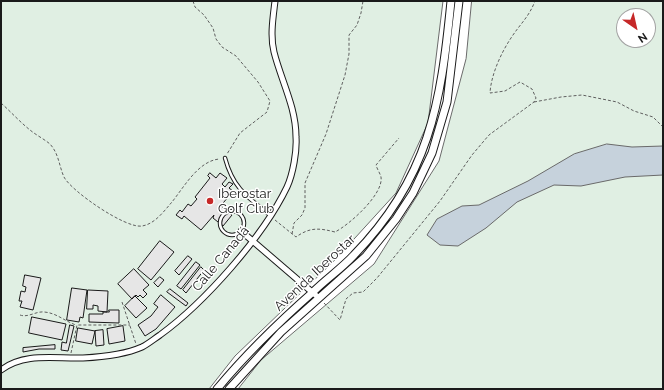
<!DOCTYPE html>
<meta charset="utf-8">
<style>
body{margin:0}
#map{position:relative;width:664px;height:390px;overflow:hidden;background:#fff;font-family:Raleway,sans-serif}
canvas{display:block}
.frame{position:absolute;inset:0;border:2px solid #1a1a1a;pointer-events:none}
.north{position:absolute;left:616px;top:8px;width:40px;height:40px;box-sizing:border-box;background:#fff;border:1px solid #a3a3a3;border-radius:50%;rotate:146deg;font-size:11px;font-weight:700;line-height:16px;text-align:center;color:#1a1a1a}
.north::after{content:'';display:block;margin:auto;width:14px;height:18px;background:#c62828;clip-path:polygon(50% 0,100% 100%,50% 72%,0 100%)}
</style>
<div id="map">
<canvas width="664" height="390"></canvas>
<div class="frame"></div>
<div class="north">N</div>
</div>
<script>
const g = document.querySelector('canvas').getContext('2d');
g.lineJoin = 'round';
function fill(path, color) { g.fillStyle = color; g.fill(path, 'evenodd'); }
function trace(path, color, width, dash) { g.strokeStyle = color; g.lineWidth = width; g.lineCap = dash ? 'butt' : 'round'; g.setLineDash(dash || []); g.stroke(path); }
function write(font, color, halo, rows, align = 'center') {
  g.font = font + ' Raleway,sans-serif'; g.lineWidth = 3; g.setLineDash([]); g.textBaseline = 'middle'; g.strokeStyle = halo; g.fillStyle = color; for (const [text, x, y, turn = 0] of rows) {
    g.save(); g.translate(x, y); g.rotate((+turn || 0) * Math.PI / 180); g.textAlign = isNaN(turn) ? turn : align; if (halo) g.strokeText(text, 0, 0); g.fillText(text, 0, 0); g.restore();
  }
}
const green = new Path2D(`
 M1 1H443L428 123 396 193 334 261 235 356 209 389H1Z
 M472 1H663V389H238L261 360 374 264 439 161 466 59ZM624 16H648V40H624Z`);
fill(green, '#e0efe3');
trace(green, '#6a6a6a', 1);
const water = new Path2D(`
 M607 144 632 147 663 146V175L625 177 581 186 554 185 517 202 486 228 458 246 440 245 427 235 437 219 462 206 479 205 528 181 574 154Z`);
fill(water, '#c6d2dc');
trace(water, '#6a6a6a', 1);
const building = new Path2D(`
 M210 173 216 178 220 173 227 178 222 184 225 187 229 182 233 184 229 188 233 191 219 208 221 206 232 215 223 226 213 218 214 215 201 230 184 216 182 219 176 215 180 210 182 212 188 204 191 206 197 199 195 197 210 178 208 176Z
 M160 241 174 252 151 280 138 269Z
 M188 256 192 259 179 275 175 271Z
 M196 262 200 265 181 289 177 286Z
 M201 267 204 270 186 293 183 290Z
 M134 269 149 285 143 290 147 294 143 298 140 295 138 297 136 295 132 299 118 284Z
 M209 273 211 276 205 284 202 282Z
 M25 275 41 278 33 310 20 307 22 301H19L21 291 25 292 26 287 23 286Z
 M160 277 164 280 158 287 154 283Z
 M72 288 87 290 83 318 80 317 79 322 67 320Z
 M170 289 188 303 186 306 167 292Z
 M88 290 108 291 107 312 98 311V306L93 305V309H87Z
 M161 295 175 307 156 329 145 336 138 325 151 316 158 307 154 304Z
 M135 296 147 308 136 318 125 306Z
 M109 310H119V323L89 322V314H103V312H109Z
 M32 317 66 324 62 340 29 333Z
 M70 325 74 326 68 351 61 350 62 342 66 343Z
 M123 326 125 341 109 344 107 329Z
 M78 328 95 331 92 344 76 341Z
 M103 330 104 345 96 346 95 331Z
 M55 345V349H39L23 352V348Z`);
fill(building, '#e6e6e6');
trace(building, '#1a1a1a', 1);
const lane = new Path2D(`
 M225 158C233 188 247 197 270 215
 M220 223a12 12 0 1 1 24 0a12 12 0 1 1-24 0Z`);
const street = new Path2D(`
 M241 231 319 298
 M1 370C25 352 55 359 83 358 102 357 124 355 142 347 148 344 154 339 160 335 204 303 263 237 287 187 293 174 297 151 296 137 296 107 281 80 274 52 270 36 273 18 275 1`);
const secondary = new Path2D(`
 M217 389C246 354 279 322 313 292 326 279 341 269 354 255 429 178 441 104 451 1
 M229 389 281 332 366 256 396 219 413 193 432 153 447 102 459 1`);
trace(lane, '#1a1a1a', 4.5);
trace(street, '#1a1a1a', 7);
trace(secondary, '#1a1a1a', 9);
trace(new Path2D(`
 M193 1 195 7 204 15 213 28 216 39 222 47 236 56 258 82 270 101 267 112 240 133 227 154
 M534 102 561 97 582 95 617 102 634 111 653 117 663 127
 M1 103C11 112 20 122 30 130 36 135 44 139 50 144 59 154 59 166 64 177 71 191 126 229 142 226 155 224 164 211 172 202 184 187 199 160 220 159
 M275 220 296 237C310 227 319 228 335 232 349 225 384 194 381 177 380 173 377 169 376 165L399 138
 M292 234 294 223 302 215 305 208V183L326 134 345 75 349 54V35L357 25 361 13 363 1
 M122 302 136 344
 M324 303 340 320 346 299 353 293 363 292 377 278 440 201 472 155 489 135 534 102 536 98 532 89 520 82 505 91 490 93C491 75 501 53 511 38 520 24 529 17 535 1
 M20 315C28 318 36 311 44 312 57 313 64 321 76 325
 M71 353 77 325H130`), '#5f5f5f', 1, [3, 2]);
trace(lane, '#fff', 2.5);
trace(street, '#fff', 5);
trace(secondary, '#fff', 7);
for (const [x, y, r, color] of [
 [210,201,4,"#c62828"]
]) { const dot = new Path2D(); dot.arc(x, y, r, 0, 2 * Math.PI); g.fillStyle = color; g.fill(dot); trace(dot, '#fff', 1.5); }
write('13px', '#1a1a1a', '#fff', [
 ["Iberostar",218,194],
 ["Golf Club",218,209]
], 'left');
write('13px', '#1a1a1a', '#fff', [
 ["Calle Canadá",221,259,-50],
 ["Avenida Iberostar",315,273,-43]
]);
</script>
